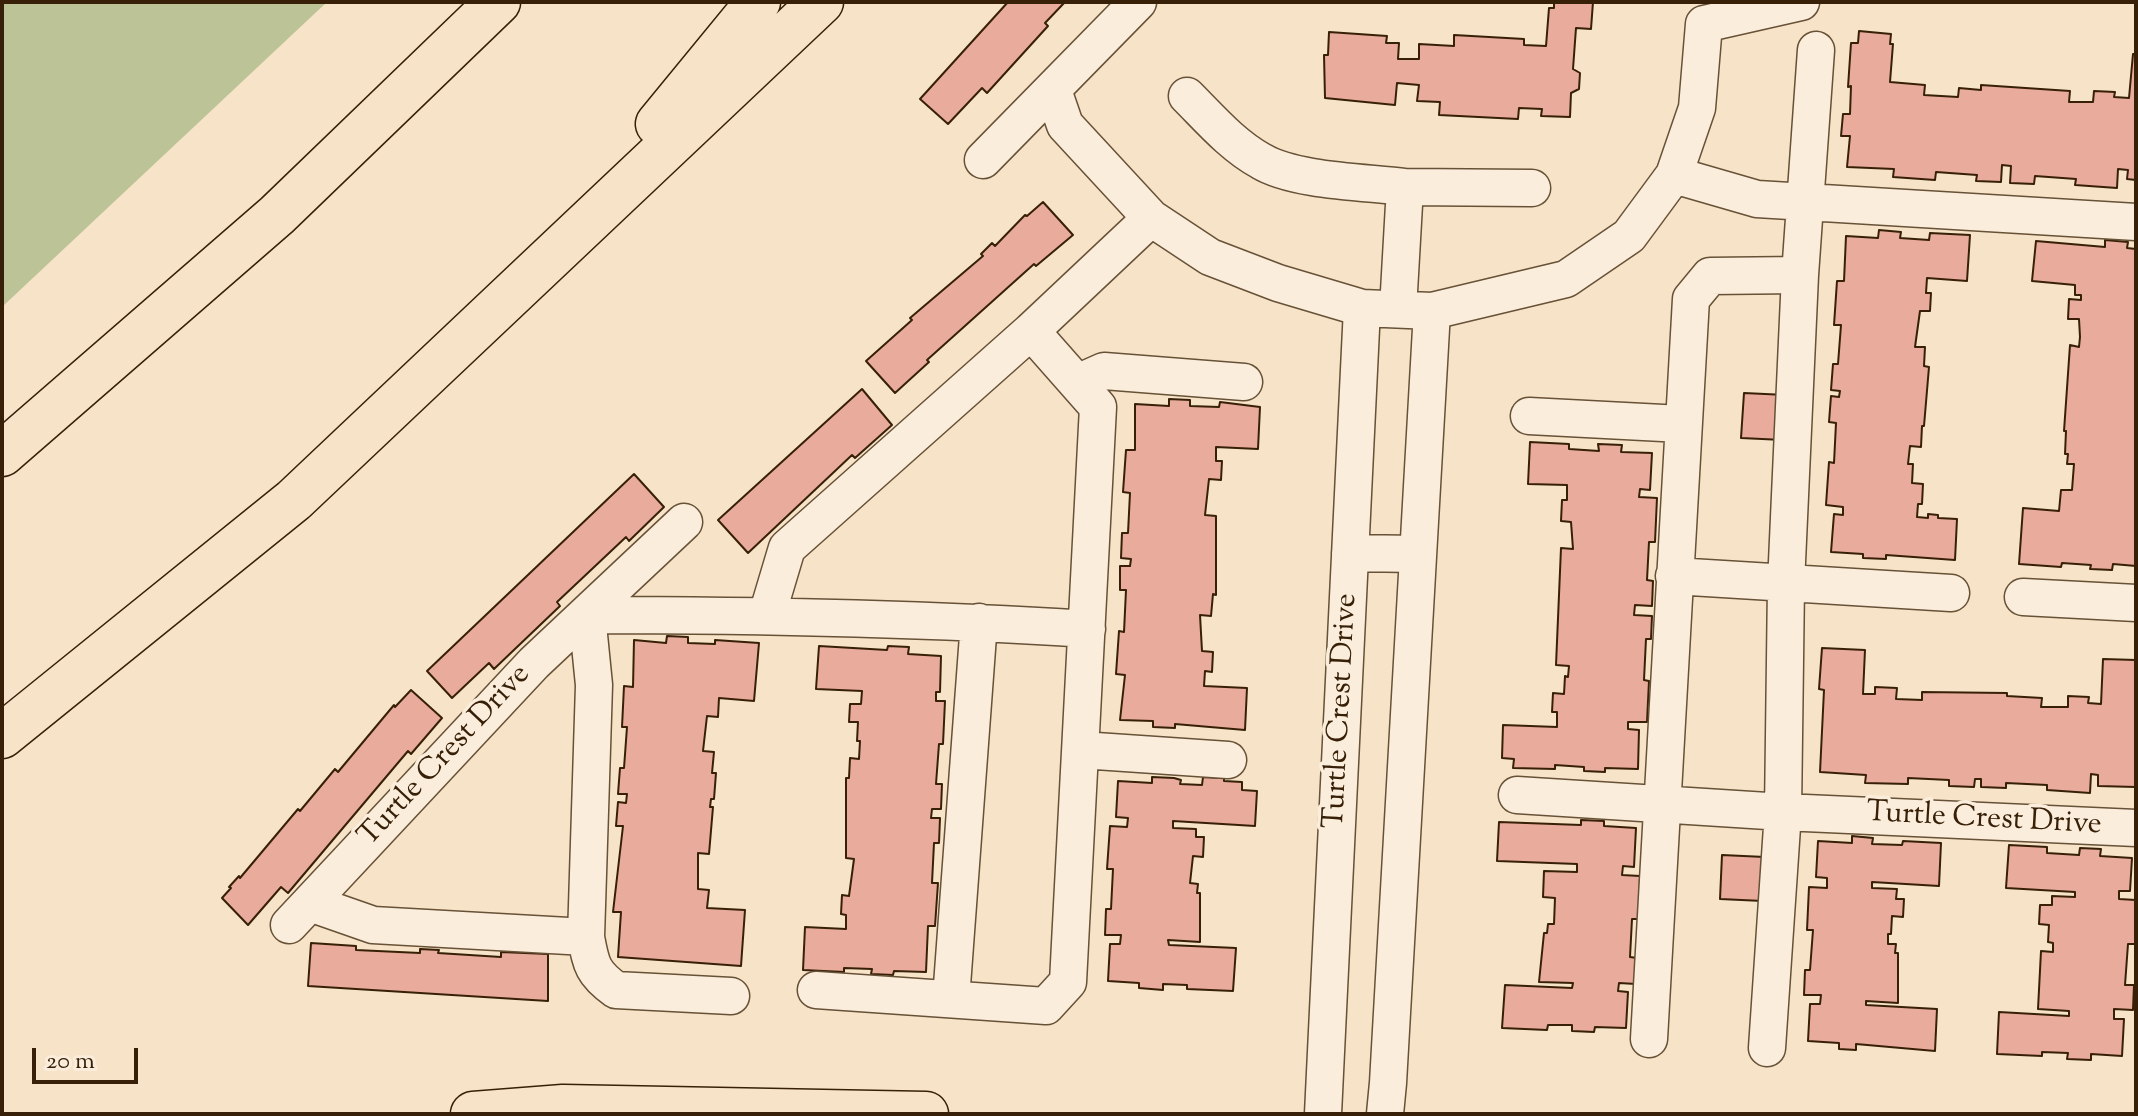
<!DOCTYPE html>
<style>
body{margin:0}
#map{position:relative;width:2138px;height:1116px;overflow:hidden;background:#f7e3c7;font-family:"Sorts Mill Goudy",serif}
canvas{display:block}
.frame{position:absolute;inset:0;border:4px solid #372007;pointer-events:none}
.scale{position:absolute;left:32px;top:1048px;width:106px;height:36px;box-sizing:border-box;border:4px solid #372007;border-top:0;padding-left:10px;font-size:24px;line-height:28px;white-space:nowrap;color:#372007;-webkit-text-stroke:6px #faeddb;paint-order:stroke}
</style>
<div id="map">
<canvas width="2138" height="1116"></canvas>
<div class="frame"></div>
<div class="scale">20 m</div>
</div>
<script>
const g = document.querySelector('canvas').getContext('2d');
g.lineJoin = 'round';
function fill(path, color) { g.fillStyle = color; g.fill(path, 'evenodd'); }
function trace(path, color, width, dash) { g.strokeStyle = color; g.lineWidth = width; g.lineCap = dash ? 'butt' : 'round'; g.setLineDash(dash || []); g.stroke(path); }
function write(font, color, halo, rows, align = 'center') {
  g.font = font + ' "Sorts Mill Goudy",serif'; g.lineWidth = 7; g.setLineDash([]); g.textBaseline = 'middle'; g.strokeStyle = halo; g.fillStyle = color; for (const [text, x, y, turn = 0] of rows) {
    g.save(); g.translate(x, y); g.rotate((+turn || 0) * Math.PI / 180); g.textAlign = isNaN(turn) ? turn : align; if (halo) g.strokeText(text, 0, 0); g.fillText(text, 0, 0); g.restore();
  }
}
fill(new Path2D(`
 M2 2H327L2 307Z`), '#bcc497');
const building = new Path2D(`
 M1008 2H1065L1045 23 1048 26 987 93 982 88 948 124 920 99Z
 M1554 2H1593L1591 29 1576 28 1573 69 1580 73 1579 89 1571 93 1570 117 1541 116 1542 109 1519 108 1518 119 1439 115 1440 102 1417 101 1419 85 1397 83 1395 105 1325 98 1324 55H1328L1329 32 1387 36 1386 43H1399L1398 59H1419V44L1454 46V35L1524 39V45L1546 46 1549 8H1554Z
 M1859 31 1891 34 1890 44H1893L1890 82 1925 85 1924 95 1958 97 1959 88 1981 90V85L2070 91 2069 102H2093L2094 91 2115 92 2114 97 2129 98 2133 54H2136V180L2127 179 2128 170 2118 169 2117 188 2075 185 2076 179 2035 176 2034 184 2010 183 2011 166 2002 165 2001 182 1976 181 1977 175 1936 172 1935 180 1893 177 1894 169 1847 167 1850 136H1841L1843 114H1850L1851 86 1848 87 1851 43H1858Z
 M1043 202 1073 235 1036 266 1034 264 927 360 929 362 895 393 866 361 912 320 910 318 983 256 981 254 992 243 995 246 1025 215 1027 216Z
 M1879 230 1901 232 1900 238 1929 240 1930 233 1970 235 1967 281 1927 278 1926 293H1931L1930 311H1920L1915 347H1925L1924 366 1929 367 1924 426H1922L1921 447 1910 446 1908 464H1913L1912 483 1923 484 1922 504H1918L1917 517 1928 518V514L1938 515V518L1957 519 1955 560 1886 555V559L1863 558V554L1831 552 1834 514 1843 515V507L1826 505 1829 462 1834 463 1836 423 1829 422 1831 396 1839 397 1840 391 1831 390 1833 364H1838L1841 325H1834L1837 281H1844L1846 236 1878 238Z
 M2105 240 2128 242 2127 248 2136 249V566L2113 564 2112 570 2090 569 2091 565 2062 563 2061 567 2019 564 2023 508 2059 511 2061 490H2072L2074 464H2067L2068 454H2065L2066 431H2064L2070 345 2079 347 2080 337 2079 319H2068L2069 299 2081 300V295H2075V285L2032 281 2036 241 2105 247Z
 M862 389 892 425 855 458 852 455 748 553 718 520Z
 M1744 393 1786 395 1783 440 1741 438Z
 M1169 399 1190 400V406L1219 407 1220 402 1260 407 1258 449 1216 447V461H1222L1221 480 1209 479 1205 515 1216 516V595L1213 594 1211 616 1200 615 1202 651 1213 652 1212 672 1205 671 1204 686 1247 688 1245 730 1175 724V728L1153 727V721L1120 720 1125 675 1116 674 1119 631 1124 632 1126 590H1120V566H1130L1131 559 1121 558 1122 533H1128L1130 493 1123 492 1126 450H1135V404L1169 406Z
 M1530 442 1569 444V449L1599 451 1598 444 1622 445 1621 452 1652 453 1650 490 1640 489 1639 497 1657 498 1655 542H1649L1647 580 1653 581 1652 606 1635 605 1634 615 1652 616 1651 639H1646L1644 680 1649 681 1647 722H1628V729L1639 730 1638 769 1605 768V772L1584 771V767L1555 765V769L1513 768 1514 759 1502 758 1503 725 1557 727V712H1552L1553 693 1564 694 1565 676 1568 677 1569 666 1556 665 1561 548 1573 549 1571 522 1561 521 1562 500H1567V485L1528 484Z
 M634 474 664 507 629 541 626 537 557 602 560 606 494 669 489 663 452 698 427 671Z
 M667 636 688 637V643L715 644V640L759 643 754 701 719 698 718 717 707 716 703 751 714 752 712 773H716L714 799H711L710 807H713L709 854 698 853V889L709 890 707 908 745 910 741 966 618 957 621 912H613L623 826H616L618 802 626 803 627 794H618L620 768H624L627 727H622L624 686 633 687 634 640 666 643Z
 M819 646 887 650 888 646 909 647 908 654 941 656 940 692H936V701H945L943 744H939L936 784H942L941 809H932L931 818H940L939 843H934L932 883H938L935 926H928L926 972 894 971 893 975 871 974 872 969 844 968V972L803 970 805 927 846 929V915L841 914 842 895 849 896 854 859 846 858V778H849L850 758 859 759 860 741H857L858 722H849L850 704H861L862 691 816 689Z
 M1822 648 1865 650 1863 694H1875V687L1897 688 1896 699 1922 700V692L2007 693V696L2042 698 2041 707H2068V696L2089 697 2088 703 2101 704 2103 659 2136 660V787L2098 786V775L2091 774 2090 793 2047 790V785L2006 783V788L1981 787V779H1975L1974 787 1949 786V780L1908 778V784L1865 783 1866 775 1820 772 1824 690 1819 689Z
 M411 690 442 718 411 754 408 751 288 893 281 887 248 925 222 898 231 888 229 887 239 876 240 878 298 809 300 811 335 769 338 772 394 705 395 707Z
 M1152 777 1174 778 1181 780 1180 784 1202 785 1203 777 1224 778V781L1242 782V790L1257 791 1255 826 1173 821V828L1196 829V837H1204L1203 857 1193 856 1190 883 1198 884 1197 893H1200V942L1168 940 1169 945 1236 948 1233 991 1187 989V985L1163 984V990L1139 988V983L1108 981 1110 944H1120L1121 935H1105L1106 909H1111L1113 869H1107L1110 826 1127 827 1128 818 1116 817 1118 781 1152 783Z
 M1581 820 1604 821V826L1636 828 1634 867 1623 866 1622 875 1640 876 1639 919H1632L1630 957 1637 958 1636 984 1619 983 1618 991 1628 992 1626 1028 1595 1027 1594 1032 1572 1031V1025H1548L1547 1030 1502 1028 1505 985 1572 988 1573 983 1539 982 1544 933H1547L1548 924H1554L1555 898 1543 897 1544 871 1577 872V864L1497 861 1499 822 1581 825Z
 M1852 836 1873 838 1872 844 1902 845 1903 841 1941 843 1939 886 1872 882V888L1897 889 1896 899H1904L1903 917 1892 916 1891 934H1888V944H1896L1895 953H1898V1003L1866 1001V1005L1937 1009 1935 1051 1856 1044V1050L1839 1049V1043L1808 1041 1810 1004H1820L1821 995H1804L1805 970H1810L1813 930H1807L1809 887 1827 888V878L1816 877 1818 841 1852 843Z
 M2009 845 2047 847V853L2079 855 2080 848 2101 849 2100 856 2132 858 2130 891H2119V899L2136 900 2135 944H2128L2125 985H2134L2133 1010 2114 1009V1019H2124L2122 1056 2091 1054V1060L2067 1059 2068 1053 2042 1052V1056L1997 1054 1999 1012 2069 1016V1011L2038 1009 2041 951 2053 952V943L2048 942 2049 925 2039 924 2040 905H2052V896L2075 897V892L2006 888Z
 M1722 855 1765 857 1763 901 1720 899Z
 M311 943 356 946V950L420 953V949L439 950 438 953 501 957V952L548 954V1001L308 986Z`);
fill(building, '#e9ab9b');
trace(building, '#372007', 2);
const street = new Path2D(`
 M1053 90 1065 125 1151 218 1210 257 1278 283 1362 308 1432 311 1566 279 1629 236 1674 175 1697 108 1704 24 1801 2
 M1187 96C1210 119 1232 145 1261 161 1294 181 1365 182 1405 187L1398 309
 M983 160 1138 2
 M1674 175 1757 199 2136 222
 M1405 187 1532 188
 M1077 383 1104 371 1244 382
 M1529 416 1682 424
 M1350 553 1418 554
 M1674 576 1951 593
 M2023 597 2136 603
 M767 615 787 548 1031 331 1151 218
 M1081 750 1228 760
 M1517 795 1783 812 2136 828
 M310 903 373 925 586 937
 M289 925 534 663 684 522
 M816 990 1046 1006 1068 982 1098 407 1031 331
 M731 996 616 990C592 973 591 964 586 937L594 685 587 615C754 615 920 618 1087 629
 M951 999 979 622
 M1649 1039 1691 299 1710 276 1800 275
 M1767 1048 1783 812 1786 584 1800 275 1816 50
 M1323 1114 1362 308
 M1385 1114 1388 1083 1432 311`);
const primary = new Path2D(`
 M473 1114 563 1107 926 1114`);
const highway = new Path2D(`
 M658 124 758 2
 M2 454 277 215 498 2
 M2 736 294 500 821 2`);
trace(street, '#675137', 39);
trace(primary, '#372007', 47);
trace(highway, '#372007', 47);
trace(street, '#faeddb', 36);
trace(primary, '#f7e3c7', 44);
trace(highway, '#f7e3c7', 44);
write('30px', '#372007', '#faeddb', [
 ["Turtle Crest Drive",1343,711,-87],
 ["Turtle Crest Drive",446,757,-47],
 ["Turtle Crest Drive",1984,821,3]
]);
</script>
